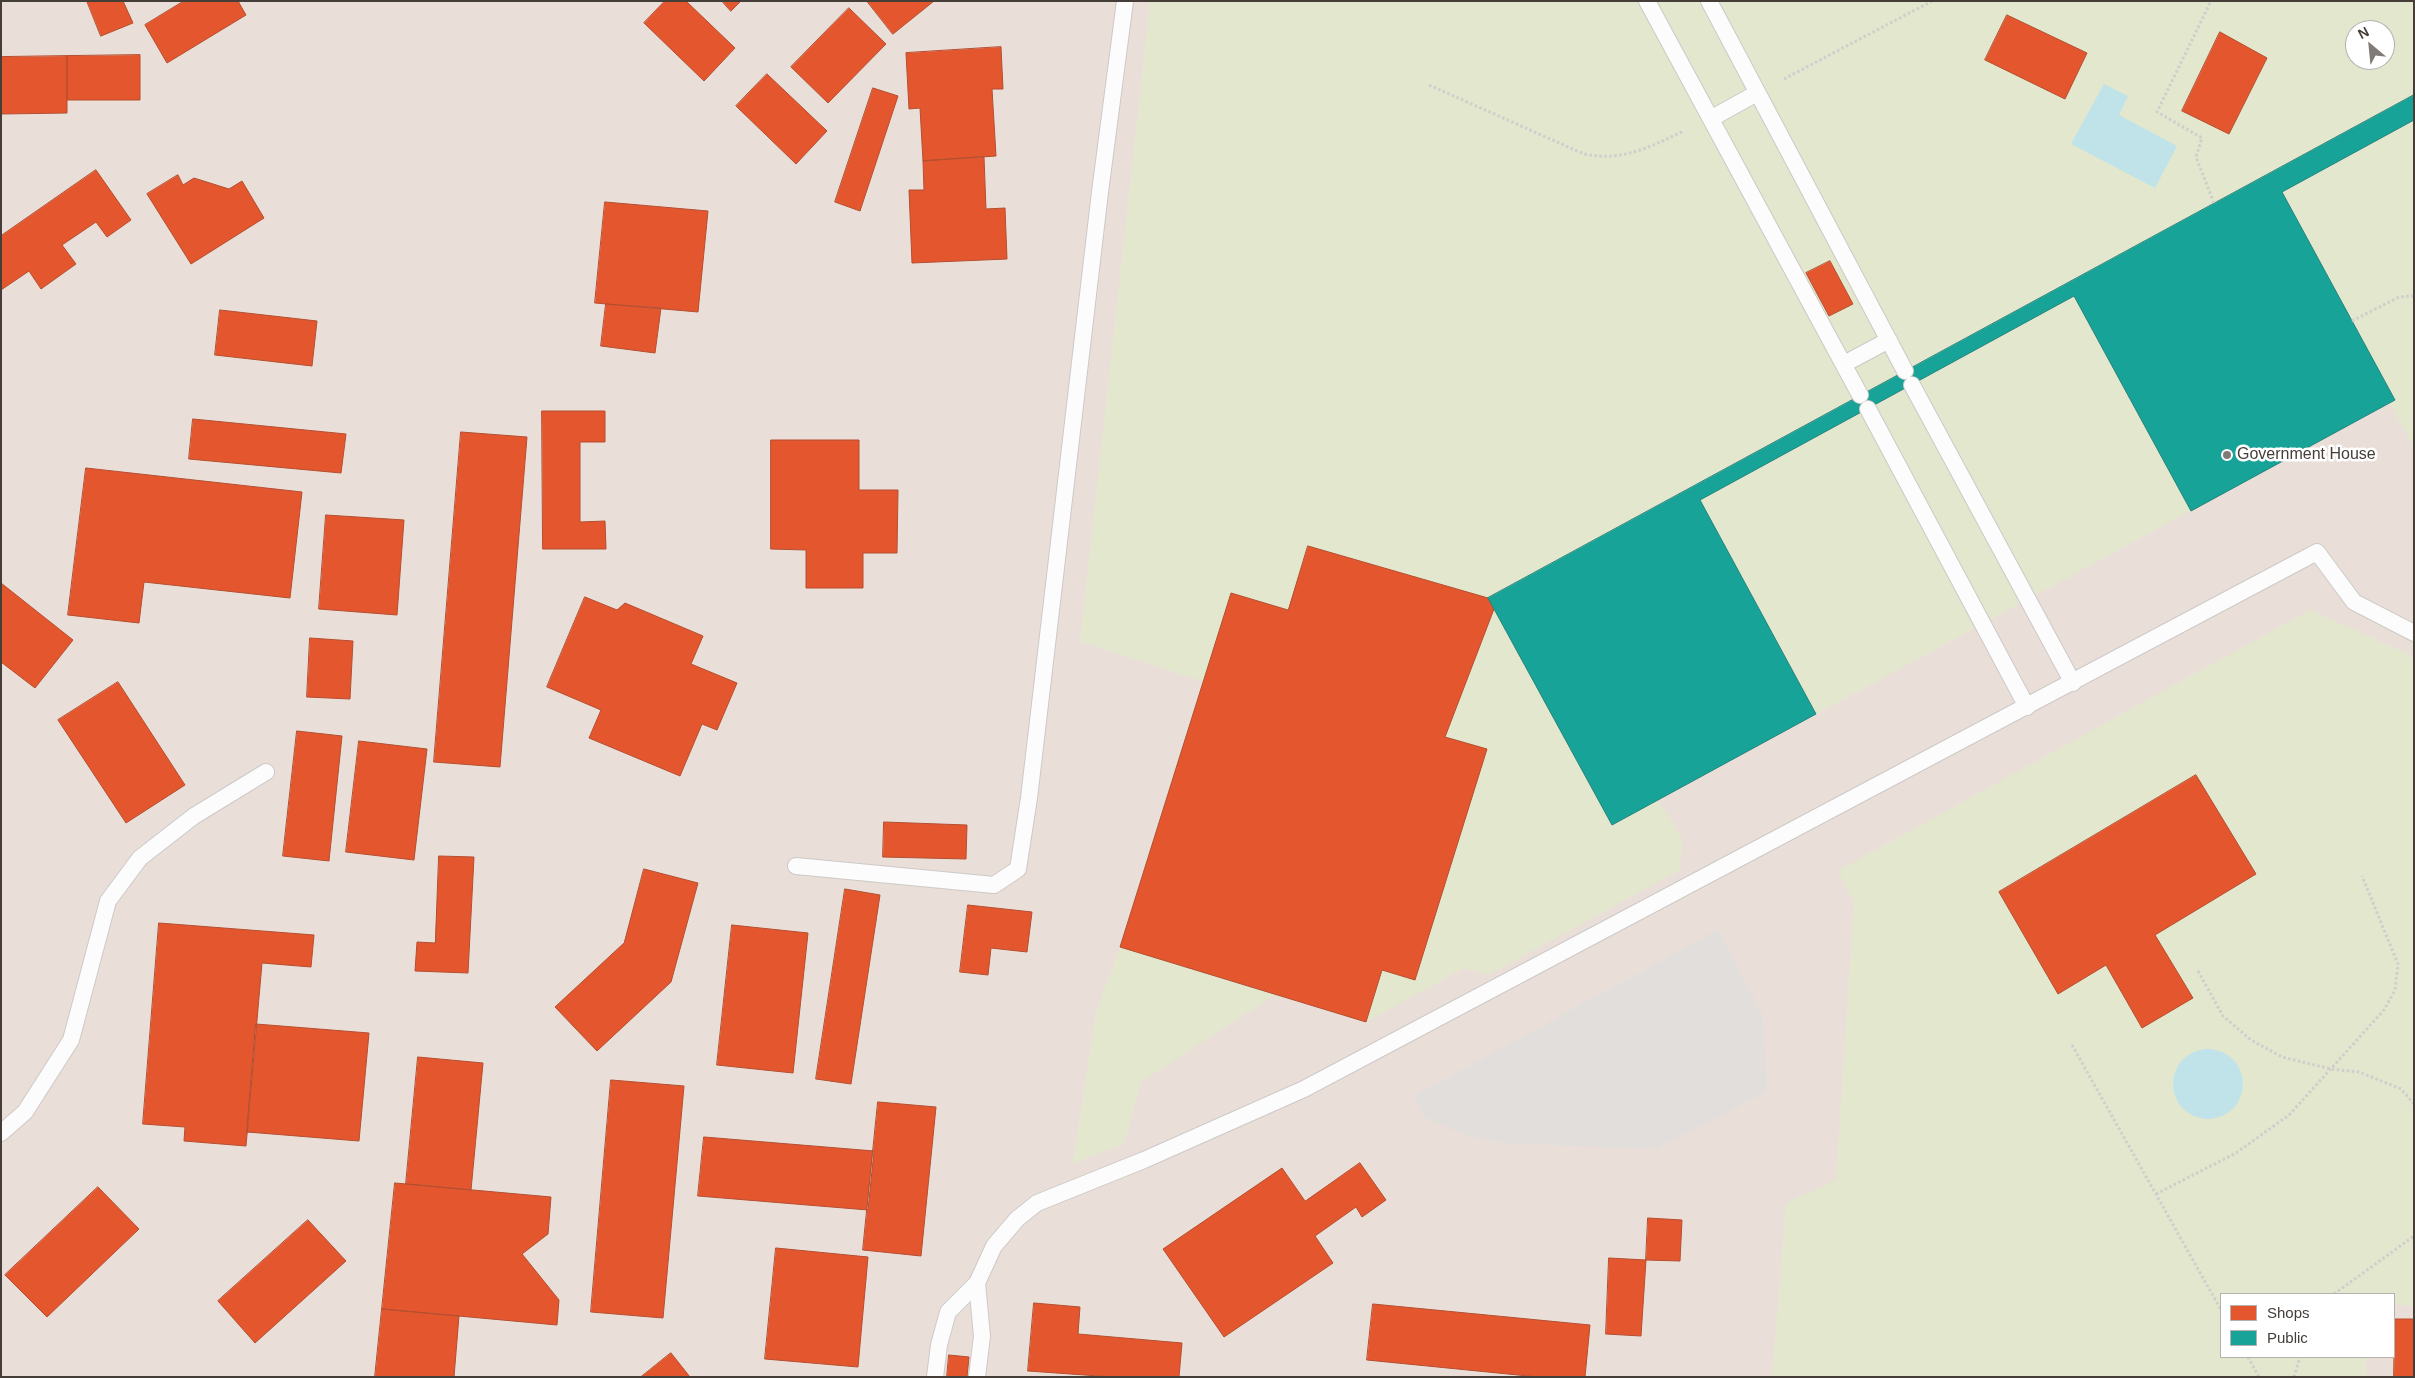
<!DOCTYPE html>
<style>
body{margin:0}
#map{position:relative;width:2415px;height:1378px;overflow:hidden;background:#f0edeb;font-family:Helvetica,sans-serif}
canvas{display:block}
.frame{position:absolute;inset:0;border:2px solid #453d38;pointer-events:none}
.legend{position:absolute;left:2220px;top:1293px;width:175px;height:65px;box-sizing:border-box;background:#fff;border:1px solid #b5b1af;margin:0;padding:6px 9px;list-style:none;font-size:15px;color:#453d38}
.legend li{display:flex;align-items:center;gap:10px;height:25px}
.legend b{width:25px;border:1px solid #b5b1af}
.north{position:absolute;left:2345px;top:20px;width:50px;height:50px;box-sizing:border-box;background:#fff;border:1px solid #b5b1af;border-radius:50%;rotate:332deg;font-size:14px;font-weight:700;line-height:20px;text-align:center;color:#453d38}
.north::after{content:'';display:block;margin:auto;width:18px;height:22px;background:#817b77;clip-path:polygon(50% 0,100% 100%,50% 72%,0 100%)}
</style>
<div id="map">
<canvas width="2415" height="1378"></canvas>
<div class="frame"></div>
<ul class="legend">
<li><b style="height:14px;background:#e4572e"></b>Shops</li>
<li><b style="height:14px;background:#17a398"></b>Public</li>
</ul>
<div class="north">N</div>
</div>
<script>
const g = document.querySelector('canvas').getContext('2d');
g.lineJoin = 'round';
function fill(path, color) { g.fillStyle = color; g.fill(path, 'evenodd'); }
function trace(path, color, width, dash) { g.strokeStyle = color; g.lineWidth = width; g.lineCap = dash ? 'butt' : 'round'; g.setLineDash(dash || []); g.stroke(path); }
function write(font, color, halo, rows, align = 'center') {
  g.font = font + ' Helvetica,sans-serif'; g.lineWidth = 5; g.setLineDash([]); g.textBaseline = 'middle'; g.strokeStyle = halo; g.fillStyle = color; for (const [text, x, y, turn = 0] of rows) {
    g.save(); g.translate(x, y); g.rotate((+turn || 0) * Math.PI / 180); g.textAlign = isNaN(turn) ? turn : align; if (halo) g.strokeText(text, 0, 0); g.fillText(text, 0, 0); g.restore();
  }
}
fill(new Path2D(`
 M1 1H2414V1377H1ZM2355 30H2385V60H2355ZM2221 1294H2394V1357H2221Z`), '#eadfd8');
fill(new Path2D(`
 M1150 1H2414V447L2389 403 1658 800 1682 838 1680 870 1488 975 1464 968 1366 1022 1276 994 1141 1082 1124 1144 1073 1163 1096 1012 1120 947 1203 681 1080 641ZM2355 30H2385V60H2355Z
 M2310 610 2414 657V1306L2394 1305V1294H2221V1357H2366L2367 1377H1772L1786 1203 1836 1180 1854 901 1838 871Z`), '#e3e7ce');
fill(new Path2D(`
 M1719 929 1763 1016 1767 1092 1656 1149 1500 1143 1464 1135 1424 1117 1414 1096Z`), '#e1dedc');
fill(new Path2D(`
 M2104 84 2128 96 2119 115 2177 146 2155 188 2071 144Z
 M2173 1084a35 35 0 1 1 70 0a35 35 0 1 1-70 0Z`), '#c0e3e9');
const shops = new Path2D(`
 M87 1H123L133 23 101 36Z
 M184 1H238L246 15 167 63 145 25Z
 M665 1H686L735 48 704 81 644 23Z
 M722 1H741L731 11Z
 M867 1H934L893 34Z
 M849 8 886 44 828 103 791 67Z
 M2007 15 2087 53 2065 99 1985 60Z
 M2220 32 2267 58 2229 134 2182 111Z
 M1001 47 1003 89H992L996 156 923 161 920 108 909 109 906 53Z
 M140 55V100H67V56Z
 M67 56V113L1 114V57Z
 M767 74 827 131 796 164 736 106Z
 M873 88 898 96 860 211 835 202Z
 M984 157 986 209 1005 208 1007 259 912 263 909 190H924L923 161Z
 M96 170 131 220 107 237 96 222 62 245 76 264 41 289 29 271 1 290V236Z
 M178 175 183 185 194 178 229 189 242 181 264 218 191 264 147 194Z
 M605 202 708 211 698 312 595 303Z
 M1830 261 1853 304 1829 316 1806 273Z
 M606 304 661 308 655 353 601 346Z
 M220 310 317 321 312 366 215 355Z
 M542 411H605V442H580V522L605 521 606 549H543Z
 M193 419 346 434 341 473 189 459Z
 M461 432 527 437 500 767 434 762Z
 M771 440H859V490H898L897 553H863V588H806V550L771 549Z
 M86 468 302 492 290 598 144 582 139 623 68 615Z
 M326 515 404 520 397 615 319 609Z
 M1308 546 1488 598 1494 609 1445 737 1487 749 1415 980 1382 970 1366 1022 1120 947 1231 593 1288 610Z
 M1 583 73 640 35 688 1 662Z
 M585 597 617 610 625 603 703 636 691 664 737 683 717 730 702 724 680 776 589 738 601 710 547 687Z
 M310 638 353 641 350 699 307 697Z
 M118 682 185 785 126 823 58 720Z
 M297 731 342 736 329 861 283 856Z
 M359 741 427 749 414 860 346 852Z
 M2196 775 2256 874 2155 935 2193 998 2142 1028 2106 965 2058 994 1999 892Z
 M884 822 967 825 966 859 883 857Z
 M439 856 474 857 468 973 415 971 417 942 435 943Z
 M644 869 698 883 671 982 597 1051 555 1007 624 943Z
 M845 889 880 895 851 1084 816 1079Z
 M968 905 1032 912 1027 952 991 948 988 975 960 972Z
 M159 923 314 935 311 967 262 963 246 1146 184 1141 185 1127 143 1124Z
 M732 925 808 933 793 1073 717 1065Z
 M256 1024 369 1033 359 1141 247 1132Z
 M418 1057 483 1063 471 1190 406 1184Z
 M611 1080 684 1086 663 1318 591 1312Z
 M878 1102 936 1107 921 1256 863 1250Z
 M704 1137 874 1151 868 1210 698 1196Z
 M1360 1163 1386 1200 1362 1217 1356 1207 1315 1236 1333 1263 1224 1337 1163 1249 1282 1168 1305 1201Z
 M395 1183 551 1197 548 1234 522 1254 559 1300 557 1325 382 1309Z
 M98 1187 139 1229 47 1317 5 1275Z
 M1648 1218 1682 1220 1680 1261 1646 1260Z
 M308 1220 346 1261 255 1343 218 1301Z
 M776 1248 868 1257 858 1367 765 1359Z
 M1609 1258 1646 1260 1641 1336 1606 1334Z
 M1034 1303 1080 1307 1078 1334 1182 1343 1179 1377H1113L1028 1371Z
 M1373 1304 1590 1325 1585 1377H1538L1367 1360Z
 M382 1309 459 1316 454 1377H375Z
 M2395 1319H2414V1377H2394Z
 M671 1353 690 1377H641Z
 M949 1355 969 1357 967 1377H947Z`);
fill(shops, '#e4572e');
trace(shops, '#b44f31', 1);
const public = new Path2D(`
 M2414 95V120L2282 192 2395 400 2191 511 2074 296 1700 500 1816 714 1612 825 1488 598Z`);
fill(public, '#17a398');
trace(public, '#25847b', 1);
const service = new Path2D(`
 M1647 1 1860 395
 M1709 1 1905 371
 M1712 118 1757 93
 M1844 364 1889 340
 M1912 385 2073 683
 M1868 409 2027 707
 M796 866 994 885 1018 869 1029 798 1100 192 1125 1
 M1 1133 25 1112 71 1040 108 901 140 858 194 816 266 772
 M935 1377 939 1345 948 1312 977 1283 994 1246 1017 1219 1037 1203 1144 1160 1304 1089 2317 552 2354 602 2414 633
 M977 1377 982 1336 977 1283`);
trace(service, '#ccc9c7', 18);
trace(new Path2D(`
 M2210 3 2157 112 2202 138 2196 157 2214 203
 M1784 79 1932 1
 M1429 85 1584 154C1623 162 1649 147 1684 131
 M2352 321 2399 297 2414 296
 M2198 971 2223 1016 2251 1040 2282 1057 2331 1069 2359 1072 2401 1089 2414 1104
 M2072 1045 2221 1310
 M2156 1194 2236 1153 2289 1115 2384 1010 2395 990 2398 964 2362 876
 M2334 1294 2414 1236
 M2248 1357 2259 1377
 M2294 1377 2300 1357`), '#d1cdcc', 3, [2.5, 2.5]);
trace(service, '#fdfcfc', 16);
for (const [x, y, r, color] of [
 [2227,455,5,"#817b77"]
]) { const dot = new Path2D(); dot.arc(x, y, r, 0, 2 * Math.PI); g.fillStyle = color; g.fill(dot); trace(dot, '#fff', 2); }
write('16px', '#453d38', '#fff', [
 ["Government House",2237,455]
], 'left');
</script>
